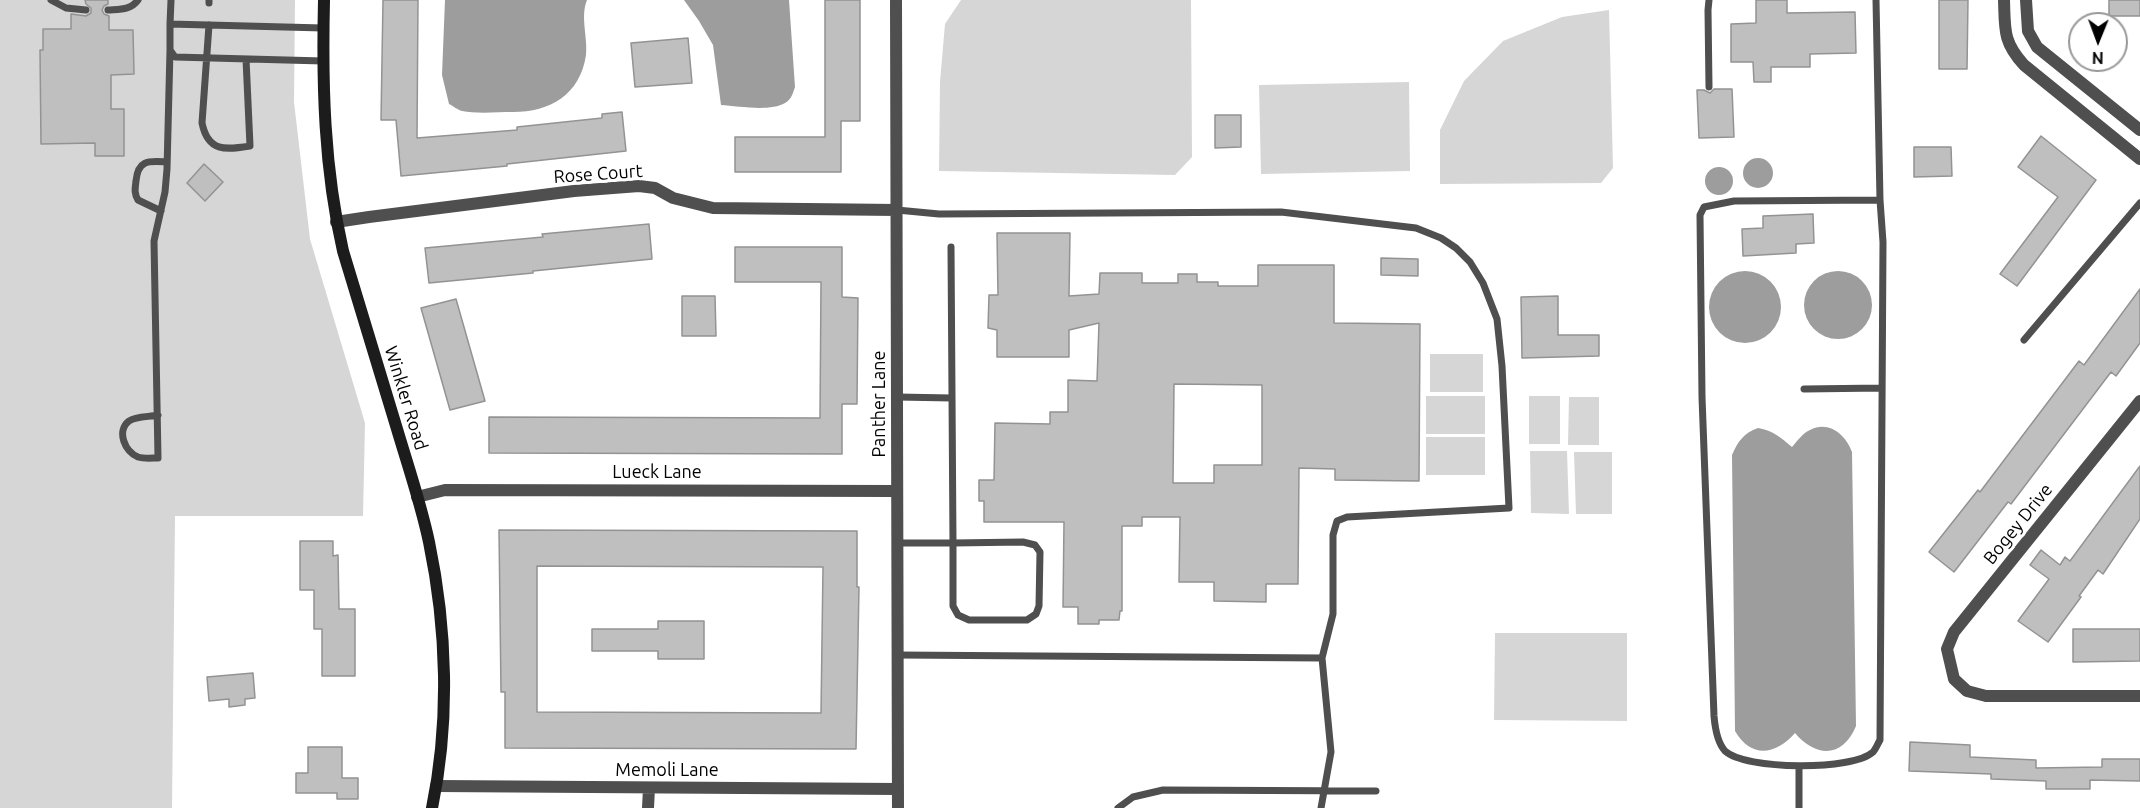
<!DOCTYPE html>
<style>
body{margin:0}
#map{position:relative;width:2140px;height:808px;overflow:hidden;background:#fff;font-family:Ubuntu,sans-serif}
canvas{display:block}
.north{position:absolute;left:2068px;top:12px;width:60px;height:60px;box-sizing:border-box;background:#fff;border:2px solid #999;border-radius:50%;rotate:181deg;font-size:16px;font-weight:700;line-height:24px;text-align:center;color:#000}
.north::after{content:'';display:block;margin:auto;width:21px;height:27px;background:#000;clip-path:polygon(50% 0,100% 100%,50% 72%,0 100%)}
</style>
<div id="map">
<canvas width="2140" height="808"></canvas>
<div class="north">N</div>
</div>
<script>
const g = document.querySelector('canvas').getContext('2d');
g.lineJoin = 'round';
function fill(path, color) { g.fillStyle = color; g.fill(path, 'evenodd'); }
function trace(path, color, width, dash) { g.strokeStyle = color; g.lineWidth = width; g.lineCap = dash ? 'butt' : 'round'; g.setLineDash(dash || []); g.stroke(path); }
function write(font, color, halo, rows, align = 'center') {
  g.font = font + ' Ubuntu,sans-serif'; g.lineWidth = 6; g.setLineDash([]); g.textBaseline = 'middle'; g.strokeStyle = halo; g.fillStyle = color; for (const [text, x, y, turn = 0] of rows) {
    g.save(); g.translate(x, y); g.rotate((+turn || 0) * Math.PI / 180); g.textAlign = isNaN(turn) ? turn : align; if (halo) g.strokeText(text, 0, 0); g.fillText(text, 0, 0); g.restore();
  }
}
fill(new Path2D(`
 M0 0H295L294 102 310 239 365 423 363 516H175L172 808H0Z
 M961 0H1191L1192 157 1175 175 939 171 940 82 945 24Z
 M1609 10 1613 168 1601 183 1440 184V130L1464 81 1503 41 1562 17Z
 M1409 82 1410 171 1261 174 1259 85Z
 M1430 354H1483V392H1430Z
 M1426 396H1485V434H1426Z
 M1529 396H1560V444H1529Z
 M1569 397H1599V445H1568Z
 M1426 437H1485V475H1426Z
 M1530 451H1567L1569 514 1531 513Z
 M1574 452H1612V514H1576Z
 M1495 633H1627V721L1494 720Z`), '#d6d6d6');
fill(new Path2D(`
 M445 0H587C580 17 588 37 586 55 580 95 550 112 513 112 498 112 476 114 462 111 458 110 453 106 449 104L442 75Z
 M684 0H789L795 87C793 93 791 100 785 103 770 112 738 106 721 105L713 45 699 21Z
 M1743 173a15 15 0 1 1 30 0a15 15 0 1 1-30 0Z
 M1705 181a14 14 0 1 1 28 0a14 14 0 1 1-28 0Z
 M1804 305a34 34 0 1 1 68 0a34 34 0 1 1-68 0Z
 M1709 307a36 36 0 1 1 72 0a36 36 0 1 1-72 0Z
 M1758 428C1774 431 1780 437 1792 447 1797 441 1803 433 1810 430 1829 420 1846 435 1852 452L1856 726C1843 758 1816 758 1795 733 1776 755 1751 759 1735 731L1732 455C1738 441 1744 433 1758 428Z`), '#9d9d9d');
const building = new Path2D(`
 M85 0H108V4L104 6 102 10 104 14 109 16V30H133L134 74 111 75V109H124V156H95V143L41 144 40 50H43V29H71V14L86 16 91 13V8L86 4Z
 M383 0H418L417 138 517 130V127L602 118V114L622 112 626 151 507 164V166L401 176 396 120H381Z
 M825 0H860V121H841V172H735V137H825Z
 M1756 0H1787V13L1855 12 1856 53 1810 54V67H1771V82H1754L1753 62H1731V24L1756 23Z
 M1939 0H1968L1967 69H1939Z
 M2109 0H2140V16H2109Z
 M688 38 692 83 635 87 631 43Z
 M1714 89H1732L1734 137 1699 138 1697 90H1704L1710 93Z
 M1215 115H1241V147L1215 148Z
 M2041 136 2096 180 2017 286 2000 274 2058 197 2018 167Z
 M1914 147H1951L1952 176 1914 177Z
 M204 164 223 182 205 201 187 183Z
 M1813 214 1814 243 1796 244V253L1743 256 1742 229 1763 228V216Z
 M649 224 652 259 533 271V273L429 283 425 248 543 237 542 234Z
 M997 233H1070L1069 296 1099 294 1100 273H1142V283H1178V274H1197V282H1218V286H1258V265H1334V323L1420 324 1419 481 1335 480V469L1299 468 1298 584H1266V602L1214 601V582H1179L1180 517H1142V526H1122V611H1120L1119 620H1099V624H1078V607H1063L1064 522H984V501H979V480H994L995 423 1050 424V412H1068V380L1097 381 1099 323 1069 330V357H997V330L988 328 989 295H998ZM1174 384 1262 385V465H1214V483H1173Z
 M735 247H842V297L858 298 857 404H842V454L489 453V417L820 418 821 282H735Z
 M1381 258 1418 259V276L1381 275Z
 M2140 289V343L2116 376 2111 372 2011 504 2008 502 1954 572 1929 552 1978 490 1980 492 2079 361 2084 365Z
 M682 296H715L716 336H682Z
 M1558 296V335H1599V356L1522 358 1521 297Z
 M456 299 485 401 450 410 421 308Z
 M2140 466V519L2103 574 2098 570 2079 596 2081 597 2048 642 2018 621 2049 579 2030 565 2041 550 2060 565 2065 557 2070 561Z
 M499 530 857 531V587H859L856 749 505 748V692H501ZM537 566 823 567 821 713 537 712Z
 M300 541H333V556L338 555 339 609H355V676H322V629H314V590H300Z
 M658 621H704V659H658V651H592V629H658Z
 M2073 629H2140V661L2073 662Z
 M253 673 255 698 245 699V705L229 707V699L209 701 207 677Z
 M1910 742 1970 745V757L2036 760V768L2102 767V759H2140V781L2090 780V789H2046V781L1991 779V774L1909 771Z
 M308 747H342V778H358V799H337V793H296V773H308Z`);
fill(building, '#bfbfbf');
trace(building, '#939393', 1.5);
trace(new Path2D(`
 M51 0 66 8 86 10
 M1876 0 1880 200
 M209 3V0
 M108 10C120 9 131 10 138 0
 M170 24 171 0
 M209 25 202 123C208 152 225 150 250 146L246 59
 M323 61 175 57 170 50V24L323 28
 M1709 87 1708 10 1709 0
 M1880 200 1883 242 1880 740C1878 743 1876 749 1873 752 1853 771 1745 770 1725 751 1717 742 1715 728 1714 716L1702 397 1700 215 1704 207 1734 201Z
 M897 210 939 214 1281 212 1416 228 1441 238 1456 248 1470 262 1483 283 1497 319 1502 366 1509 508 1347 517 1337 521 1333 535V614L1322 658 1331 752 1321 808
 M161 211 138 200C134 193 135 189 136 181 138 159 149 161 167 162
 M2024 340 2140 203
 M1804 389 1882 388
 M897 397 952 398
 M158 415C150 417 136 416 129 421 116 431 125 452 138 457 144 459 152 458 158 458L154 241 165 192 167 169 170 50
 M1023 542 1035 545 1040 552 1039 606 1036 614 1027 620H969L958 615 953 606V543Z
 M897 543H953L951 247
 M898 655 1322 658
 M1799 767V808
 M1118 808 1133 797 1163 790 1376 791`), '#4f4f4f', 7);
trace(new Path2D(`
 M896 0 898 808
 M2004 0C2005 30 2003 42 2024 65L2140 159
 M2026 0 2028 31 2037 47 2140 130
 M336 222 369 217 574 191 639 186 655 188 673 198 713 208 897 210
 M2140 401 1954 632 1947 649 1954 679 1967 691 1986 696H2140
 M417 497 445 490 897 491
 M436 786 898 789
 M648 808 649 788`), '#4f4f4f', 12);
trace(new Path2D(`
 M324 0C322 85 324 168 343 251 361 310 379 369 397 429 408 466 421 504 429 542 447 628 450 722 432 808`), '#1c1c1c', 12);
write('18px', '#000', '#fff', [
 ["Rose Court",598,174,-4],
 ["Winkler Road",406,398,73],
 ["Panther Lane",879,404,-90],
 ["Lueck Lane",657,472],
 ["Bogey Drive",2018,524,-51],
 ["Memoli Lane",667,770]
]);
</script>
